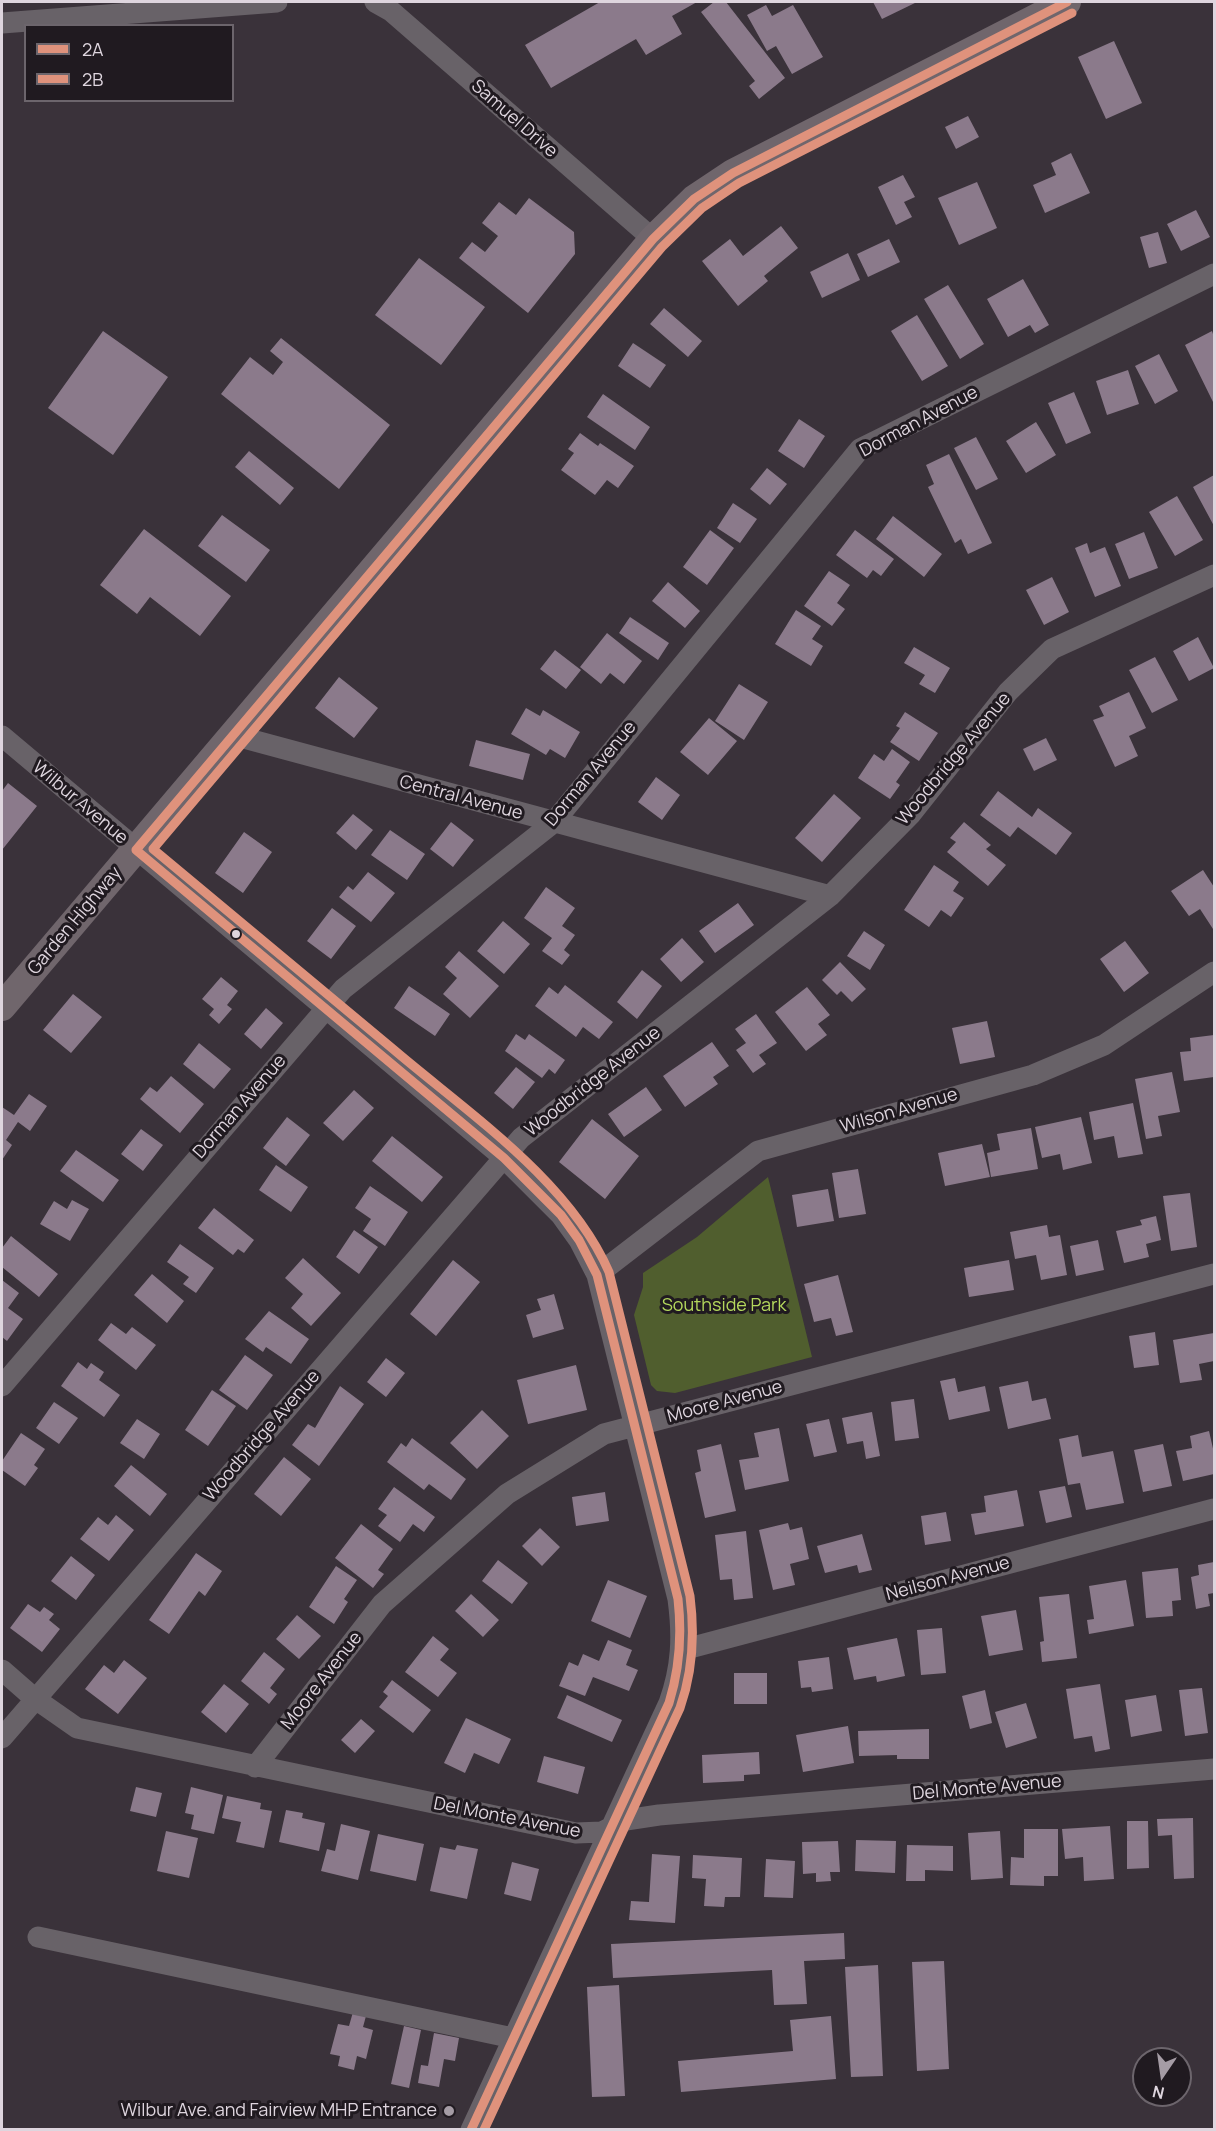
<!DOCTYPE html>
<style>
body{margin:0}
#map{position:relative;width:1216px;height:2131px;overflow:hidden;background:#3a323a;font-family:Manrope,sans-serif}
canvas{display:block}
.frame{position:absolute;inset:0;border:3px solid #ded5de;pointer-events:none}
.legend{position:absolute;left:24px;top:24px;width:210px;height:78px;box-sizing:border-box;background:#201a20;border:2px solid #6c656c;margin:0;padding:8px 10px;list-style:none;font-size:18px;color:#ded5de}
.legend li{display:flex;align-items:center;gap:12px;height:30px}
.legend b{width:30px;border:2px solid #6c656c}
.north{position:absolute;left:1132px;top:2047px;width:60px;height:60px;box-sizing:border-box;background:#201a20;border:2px solid #6c656c;border-radius:50%;rotate:193deg;font-size:16px;font-weight:700;line-height:24px;text-align:center;color:#ded5de}
.north::after{content:'';display:block;margin:auto;width:21px;height:27px;background:#a59ca5;clip-path:polygon(50% 0,100% 100%,50% 72%,0 100%)}
</style>
<div id="map">
<canvas width="1216" height="2131"></canvas>
<div class="frame"></div>
<ul class="legend">
<li><b style="height:8px;background:#df927c"></b>2A</li>
<li><b style="height:8px;background:#df927c"></b>2B</li>
</ul>
<div class="north">N</div>
</div>
<script>
const g = document.querySelector('canvas').getContext('2d');
g.lineJoin = 'round';
function fill(path, color) { g.fillStyle = color; g.fill(path, 'evenodd'); }
function trace(path, color, width, dash) { g.strokeStyle = color; g.lineWidth = width; g.lineCap = dash ? 'butt' : 'round'; g.setLineDash(dash || []); g.stroke(path); }
function write(font, color, halo, rows, align = 'center') {
  g.font = font + ' Manrope,sans-serif'; g.lineWidth = 6; g.setLineDash([]); g.textBaseline = 'middle'; g.strokeStyle = halo; g.fillStyle = color; for (const [text, x, y, turn = 0] of rows) {
    g.save(); g.translate(x, y); g.rotate((+turn || 0) * Math.PI / 180); g.textAlign = isNaN(turn) ? turn : align; if (halo) g.strokeText(text, 0, 0); g.fillText(text, 0, 0); g.restore();
  }
}
fill(new Path2D(`
 M768 1177 812 1357 675 1393 657 1391 651 1385 634 1315 643 1287V1273L697 1237Z`), '#505e2e');
fill(new Path2D(`
 M600 2H697L672 16 682 34 646 55 636 39 551 88 525 45Z
 M714 2H726L785 78 759 99 749 86 755 81 701 12Z
 M873 2H917L882 19Z
 M766 5 772 16 793 5 823 57 792 74 776 46 767 51 747 15Z
 M1114 41 1142 103 1106 119 1078 57Z
 M968 116 979 137 956 149 945 127Z
 M1071 153 1090 193 1045 213 1033 185 1056 175 1051 163Z
 M903 175 915 197 904 202 912 217 896 225 878 187Z
 M977 182 997 228 959 245 938 198Z
 M529 198 574 232 575 254 528 313 459 258 472 242 485 252 498 236 482 223 499 202 516 215Z
 M1196 210 1210 237 1181 251 1167 224Z
 M781 226 798 248 764 276 768 281 738 306 702 261 730 239 743 256Z
 M1158 232 1167 263 1149 268 1140 237Z
 M889 239 900 262 868 277 857 254Z
 M848 253 860 280 822 298 810 272Z
 M419 258 485 307 441 365 375 315Z
 M1023 279 1049 325 1035 333 1030 325 1008 337 987 299Z
 M948 285 984 344 960 359 924 299Z
 M664 308 702 341 688 357 650 324Z
 M917 315 948 366 922 381 891 331Z
 M103 331 168 377 113 455 48 408Z
 M1212 331 1214 337V404L1185 345Z
 M281 338 390 425 339 489 221 394 250 357 273 375 283 362 270 351Z
 M633 343 666 365 650 388 618 366Z
 M1159 354 1178 391 1155 404 1135 366Z
 M1128 370 1139 404 1107 415 1096 381Z
 M1074 392 1091 433 1066 444 1048 403Z
 M603 394 650 427 635 450 587 417Z
 M799 419 825 436 804 468 778 451Z
 M1036 422 1056 455 1026 473 1006 441Z
 M580 433 598 446 600 443 634 466 618 488 607 480 595 495 561 470 574 453 568 449Z
 M976 437 998 479 976 490 954 448Z
 M249 451 294 488 280 505 235 467Z
 M949 454 992 543 968 554 961 539 955 543 928 487 934 484 926 465Z
 M767 468 787 484 770 505 750 489Z
 M1214 475V526L1193 487Z
 M1177 496 1203 540 1175 556 1149 512Z
 M733 503 757 519 740 543 717 528Z
 M222 515 270 550 246 582 198 546Z
 M893 516 942 554 924 577 876 539Z
 M144 529 231 596 200 636 150 597 137 614 100 585Z
 M710 530 734 548 707 585 683 567Z
 M855 530 894 559 881 576 873 570 867 578 836 555Z
 M1144 532 1158 568 1129 579 1115 544Z
 M1087 543 1090 553 1105 547 1121 586 1095 597 1075 548Z
 M829 571 850 585 837 603 845 609 832 626 804 606Z
 M1052 577 1069 612 1044 625 1026 590Z
 M668 582 700 611 685 628 652 601Z
 M796 610 821 626 812 639 823 646 811 666 775 644Z
 M630 617 669 643 658 660 619 633Z
 M607 633 642 661 624 684 610 673 601 684 580 667Z
 M1198 637 1214 668 1189 681 1173 651Z
 M914 647 950 668 935 693 919 684 925 675 904 663Z
 M555 650 581 670 566 689 540 669Z
 M1155 657 1178 700 1152 713 1129 670Z
 M339 677 378 708 354 738 315 708Z
 M739 684 768 702 744 740 715 721Z
 M1129 692 1146 728 1129 736 1138 756 1115 767 1093 720 1104 716 1099 706Z
 M526 708 540 716 543 710 580 732 565 758 550 749 546 755 511 734Z
 M905 712 938 733 919 761 890 742 900 728 896 726Z
 M709 718 737 741 708 775 680 752Z
 M1046 738 1057 760 1034 771 1023 749Z
 M476 740 530 754 523 780 469 766Z
 M892 749 910 762 896 782 900 785 890 799 858 778 874 754 884 761Z
 M656 777 680 795 662 820 638 802Z
 M8 783 37 806 2 850V791Z
 M998 791 1032 817 1038 808 1072 833 1056 855 1018 827 1010 837 980 815Z
 M834 794 861 818 822 862 795 838Z
 M353 814 373 830 356 850 336 833Z
 M451 822 474 840 453 867 430 849Z
 M964 822 991 845 986 849 1006 865 988 886 947 852 956 842 950 838Z
 M390 830 425 854 407 880 371 855Z
 M244 832 272 852 243 893 215 873Z
 M934 865 959 882 953 891 964 898 951 917 941 910 929 927 904 910Z
 M1203 870 1214 887 1213 929 1200 909 1189 916 1171 891Z
 M368 872 395 893 371 922 339 897 348 886 353 890Z
 M546 887 575 908 562 926 575 935 564 950 570 955 562 965 542 951 552 938 524 918Z
 M738 903 754 925 715 953 699 931Z
 M332 908 356 926 331 959 307 941Z
 M503 921 530 944 504 974 477 951Z
 M864 931 885 945 870 970 847 956Z
 M682 938 704 962 681 982 660 959Z
 M1125 941 1149 973 1124 992 1100 959Z
 M459 951 499 986 470 1018 443 994 457 978 445 967Z
 M840 962 866 989 852 1002 841 991 837 995 822 980Z
 M642 970 662 986 637 1019 617 1002Z
 M221 977 238 991 227 1005 232 1009 219 1024 209 1015 214 1009 202 999Z
 M565 985 613 1022 599 1039 583 1027 576 1037 535 1006 549 987 558 994Z
 M409 986 450 1014 435 1036 394 1008Z
 M807 987 830 1015 818 1024 827 1035 806 1051 775 1012Z
 M73 994 102 1017 71 1053 43 1030Z
 M266 1008 283 1023 261 1049 244 1034Z
 M756 1014 777 1043 759 1055 766 1064 753 1073 736 1050 746 1043 735 1029Z
 M987 1021 995 1057 960 1064 952 1028Z
 M516 1034 525 1040 529 1034 565 1060 555 1074 549 1069 542 1078 505 1051Z
 M1214 1035V1077L1184 1081 1180 1052 1191 1051 1190 1038Z
 M712 1042 729 1066 713 1077 718 1084 685 1107 663 1076Z
 M199 1043 231 1069 214 1089 183 1064Z
 M516 1067 535 1082 513 1109 494 1093Z
 M1172 1072 1180 1112 1158 1116 1162 1136 1146 1139 1135 1079Z
 M171 1076 204 1104 180 1133 140 1099 150 1087 157 1092Z
 M646 1087 662 1110 624 1137 608 1114Z
 M354 1090 374 1108 343 1141 323 1123Z
 M29 1094 47 1106 30 1131 18 1122 6 1140 12 1145 2 1160V1107L14 1115Z
 M1133 1103 1143 1154 1118 1158 1114 1136 1094 1140 1089 1112Z
 M287 1117 310 1135 286 1166 263 1148Z
 M1081 1117 1092 1163 1063 1170 1060 1154 1042 1158 1035 1127Z
 M592 1119 639 1156 605 1199 559 1162Z
 M1031 1128 1038 1169 991 1177 987 1153 1000 1150 997 1134Z
 M141 1129 163 1145 143 1171 121 1154Z
 M392 1136 443 1177 422 1202 372 1161Z
 M982 1144 990 1177 945 1186 938 1153Z
 M76 1150 119 1180 103 1202 60 1171Z
 M276 1165 308 1187 291 1212 259 1190Z
 M858 1169 866 1214 839 1218 832 1173Z
 M370 1186 408 1212 385 1246 363 1231 371 1219 355 1208Z
 M828 1189 834 1221 797 1227 792 1195Z
 M1190 1193 1197 1247 1171 1251 1163 1196Z
 M72 1200 89 1209 70 1241 40 1224 54 1201 67 1209Z
 M214 1208 254 1240 244 1253 238 1249 233 1255 198 1228Z
 M1156 1216 1161 1240 1146 1244 1149 1257 1124 1263 1116 1231 1142 1225 1140 1220Z
 M1047 1225 1049 1237 1060 1235 1067 1275 1041 1280 1036 1255 1015 1259 1010 1232Z
 M354 1230 378 1247 359 1274 336 1257Z
 M11 1236 58 1274 39 1297 2 1267V1248Z
 M1098 1240 1104 1270 1076 1276 1070 1246Z
 M180 1244 214 1268 196 1293 183 1284 189 1277 167 1262Z
 M303 1258 341 1293 311 1326 291 1308 303 1294 285 1278Z
 M453 1260 480 1282 436 1336 410 1314Z
 M1009 1260 1014 1290 969 1297 964 1268Z
 M152 1274 184 1301 167 1323 134 1295Z
 M838 1275 853 1332 836 1336 831 1318 814 1322 804 1284Z
 M2 1280 19 1293 8 1308 23 1319 7 1341 2 1337Z
 M554 1294 564 1329 533 1338 526 1315 541 1310 537 1299Z
 M269 1311 309 1339 291 1364 266 1347 263 1352 245 1339Z
 M111 1323 126 1334 132 1327 156 1345 136 1370 98 1340Z
 M1155 1332 1159 1365 1134 1368 1129 1336Z
 M1214 1333V1361L1199 1364 1202 1380 1180 1383 1173 1340Z
 M245 1355 273 1375 247 1410 219 1390Z
 M386 1358 405 1373 386 1397 367 1382Z
 M78 1362 87 1369 91 1363 104 1372 99 1380 120 1395 104 1417 61 1386Z
 M576 1365 587 1410 528 1424 517 1380Z
 M955 1378 958 1392 985 1386 990 1411 949 1420 940 1381Z
 M1028 1381 1032 1401 1046 1398 1051 1419 1008 1429 999 1387Z
 M340 1386 364 1404 319 1466 292 1445 308 1424 315 1428Z
 M212 1390 236 1406 208 1446 185 1430Z
 M914 1399 919 1438 895 1441 891 1402Z
 M54 1402 78 1418 59 1444 36 1428Z
 M482 1410 509 1436 477 1469 450 1443Z
 M872 1412 880 1456 866 1459 863 1441 847 1444 842 1418Z
 M137 1419 160 1434 144 1459 120 1443Z
 M829 1419 837 1452 814 1457 806 1424Z
 M779 1428 789 1481 745 1490 739 1460 759 1457 754 1433Z
 M1209 1431 1214 1453V1474L1183 1481 1176 1451 1192 1448 1190 1436Z
 M21 1433 45 1449 34 1465 38 1468 25 1486 2 1470V1461Z
 M1078 1435 1082 1457 1113 1451 1124 1503 1086 1510 1080 1483 1068 1485 1059 1439Z
 M412 1438 466 1479 451 1500 429 1484 424 1490 387 1462 401 1443 406 1447Z
 M721 1444 736 1511 705 1518 695 1473 701 1471 697 1450Z
 M1163 1444 1172 1486 1143 1492 1134 1450Z
 M284 1457 311 1479 281 1516 254 1494Z
 M131 1465 167 1494 150 1516 114 1486Z
 M1065 1486 1072 1517 1046 1523 1039 1491Z
 M394 1487 435 1517 424 1532 413 1524 400 1542 378 1526 387 1515 378 1509Z
 M1017 1490 1024 1526 975 1535 971 1514 986 1512 984 1496Z
 M605 1492 609 1521 576 1526 572 1497Z
 M946 1512 951 1541 925 1545 921 1516Z
 M116 1515 134 1530 109 1561 80 1539 98 1517 108 1525Z
 M788 1523 790 1530 802 1527 809 1559 790 1564 795 1585 773 1590 759 1530Z
 M361 1524 393 1549 378 1570 384 1574 373 1588 335 1558Z
 M540 1528 560 1547 542 1566 522 1546Z
 M746 1531 753 1598 734 1600 732 1579 720 1580 715 1535Z
 M862 1534 872 1570 859 1573 857 1565 825 1573 817 1546Z
 M196 1553 222 1571 205 1596 199 1591 169 1634 149 1620Z
 M71 1556 95 1575 76 1600 51 1581Z
 M498 1560 528 1583 512 1604 482 1581Z
 M1214 1562V1593L1208 1594 1210 1606 1196 1609 1191 1577 1199 1575 1198 1565Z
 M336 1566 357 1580 344 1599 348 1602 334 1624 309 1607Z
 M1178 1568 1181 1600 1172 1601 1173 1616 1146 1618 1142 1572Z
 M608 1580 647 1596 630 1638 591 1621Z
 M1126 1580 1134 1626 1089 1634 1087 1620 1094 1619 1089 1586Z
 M471 1594 499 1620 483 1637 455 1611Z
 M1069 1594 1077 1658 1042 1662 1040 1642 1044 1641 1039 1597Z
 M28 1604 40 1612 44 1607 54 1614 49 1620 60 1629 42 1652 10 1628Z
 M1016 1610 1023 1650 989 1656 981 1616Z
 M297 1615 321 1636 299 1659 276 1639Z
 M942 1628 946 1673 921 1675 917 1630Z
 M433 1636 449 1649 440 1660 457 1673 438 1697 405 1672Z
 M897 1638 905 1676 877 1682 876 1676 854 1680 847 1648Z
 M608 1640 632 1650 626 1665 638 1670 629 1691 593 1677 585 1696 559 1686 569 1662 578 1666 583 1654 599 1661Z
 M264 1652 285 1669 270 1688 277 1694 269 1704 241 1681Z
 M829 1657 833 1689 812 1692 811 1687 801 1688 798 1661Z
 M124 1660 147 1678 118 1714 85 1689 104 1665 114 1673Z
 M734 1673H767V1704H734Z
 M392 1680 431 1710 413 1733 379 1707 388 1696 383 1692Z
 M224 1684 249 1704 226 1733 201 1712Z
 M1100 1684 1110 1749 1095 1752 1092 1736 1074 1739 1066 1689Z
 M1202 1688 1208 1733 1185 1736 1179 1690Z
 M985 1690 992 1723 970 1729 962 1696Z
 M567 1695 622 1720 612 1742 557 1718Z
 M1156 1695 1162 1731 1131 1737 1125 1700Z
 M1026 1703 1037 1738 1006 1748 995 1712Z
 M466 1718 511 1739 499 1764 474 1753 465 1773 444 1763Z
 M361 1719 375 1731 355 1753 341 1740Z
 M848 1726 854 1763 803 1772 796 1735Z
 M929 1729V1759H897V1755L859 1756 858 1731Z
 M759 1752 760 1774 744 1775V1781L703 1783 702 1755Z
 M544 1756 585 1767 578 1794 537 1782Z
 M136 1787 162 1793 156 1817 130 1811Z
 M191 1787 223 1795 214 1834 191 1829 194 1815 185 1813Z
 M227 1796 261 1803 260 1809 272 1811 264 1848 236 1842 241 1822 222 1818Z
 M286 1810 303 1813 302 1818 325 1823 319 1851 279 1842Z
 M1193 1818 1194 1878 1174 1879 1172 1835 1158 1836 1157 1819Z
 M1127 1821H1148L1149 1868 1127 1869Z
 M341 1824 370 1831 358 1880 321 1871 327 1849 335 1851Z
 M1110 1826 1114 1879 1084 1881 1083 1857 1065 1859 1062 1829Z
 M1024 1829H1058V1876H1044V1886L1010 1885 1011 1857 1024 1858Z
 M166 1831 198 1838 189 1878 157 1871Z
 M1000 1831 1003 1878 971 1880 968 1833Z
 M378 1834 424 1844 416 1881 370 1871Z
 M856 1840 896 1841 895 1873 855 1871Z
 M838 1841 840 1872H830L831 1881 816 1882V1873L803 1874 802 1842Z
 M457 1845 478 1849 467 1899 430 1891 440 1847 455 1850Z
 M907 1845 953 1846V1871L925 1870V1881H906Z
 M652 1854 680 1856 675 1923 629 1920 631 1901 649 1902Z
 M693 1855 742 1858 740 1897H725L724 1907 704 1906 706 1879 692 1878Z
 M766 1859 795 1861 793 1898 764 1897Z
 M512 1862 539 1869 531 1901 504 1894Z
 M844 1933 845 1959 804 1961 807 2004 774 2005 772 1970 613 1978 611 1944Z
 M944 1961 949 2069 917 2071 912 1962Z
 M878 1965 883 2076 851 2077 845 1967Z
 M619 1985 625 2096 592 2097 587 1987Z
 M353 2012 366 2016 363 2027 373 2030 366 2059 357 2056 354 2070 338 2066 340 2056 330 2054 338 2024 349 2026Z
 M831 2016 836 2079 681 2092 678 2061 793 2051 790 2020Z
 M404 2026 421 2030 409 2088 391 2084Z
 M434 2033 459 2038 455 2061 444 2059 439 2087 418 2083 421 2065 428 2066Z`), '#8b7a8b');
trace(new Path2D(`
 M375 2 391 11 653 239
 M2 23 277 2
 M233 735 830 896
 M2 736 504 1158 561 1215 579 1240 597 1275 678 1599C683 1636 682 1667 669 1703L471 2130
 M597 1275 758 1151 1033 1075 1104 1045 1214 972
 M2 1386 343 989 553 823 860 449 1214 274
 M682 1650 1214 1509
 M2 1670 34 1698 77 1728 576 1833 602 1832 626 1820 659 1815 1214 1769
 M2 1738 521 1138 830 896 911 814 1008 692 1052 649 1214 575
 M255 1767 382 1604 507 1494 604 1434 1214 1274
 M38 1937 513 2038`), '#686268', 21);
trace(new Path2D(`
 M2 1007 653 239 694 199 733 173 1067 2`), '#70666c', 28);
trace(new Path2D(`
 M471 2130 669 1703C680 1668 682 1635 678 1599L597 1275 579 1240 561 1215 504 1158 136 850 653 239 694 199 733 173 1067 2`), '#df927c', 9);
trace(new Path2D(`
 M484 2130 680 1708C693 1671 695 1635 690 1596L609 1272C569 1180 468 1113 393 1049 313 982 233 916 153 849L662 247 702 208 739 183 1072 13`), '#df927c', 9);
for (const [x, y, r, color] of [
 [236,934,5,"#ded5de"],
 [449,2111,6,"#a59ca5"]
]) { const dot = new Path2D(); dot.arc(x, y, r, 0, 2 * Math.PI); g.fillStyle = color; g.fill(dot); trace(dot, '#201a20', 2); }
write('18px', '#ded5de', '#201a20', [
 ["Samuel Drive",514,119,41],
 ["Dorman Avenue",919,422,-28],
 ["Woodbridge Avenue",954,759,-50],
 ["Dorman Avenue",591,774,-50],
 ["Central Avenue",461,798,15],
 ["Wilbur Avenue",80,803,40],
 ["Garden Highway",75,921,-50],
 ["Woodbridge Avenue",593,1082,-38],
 ["Dorman Avenue",240,1107,-49],
 ["Wilson Avenue",899,1111,-16],
 ["Moore Avenue",725,1402,-15],
 ["Woodbridge Avenue",262,1436,-49],
 ["Neilson Avenue",948,1579,-15],
 ["Moore Avenue",322,1681,-52],
 ["Del Monte Avenue",987,1788,-5],
 ["Del Monte Avenue",507,1818,11]
]);
write('18px', '#b4d85d', '#201a20', [
 ["Southside Park",724,1306]
]);
write('18px', '#ded5de', '#201a20', [
 ["Wilbur Ave. and Fairview MHP Entrance",437,2111]
], 'right');
</script>
